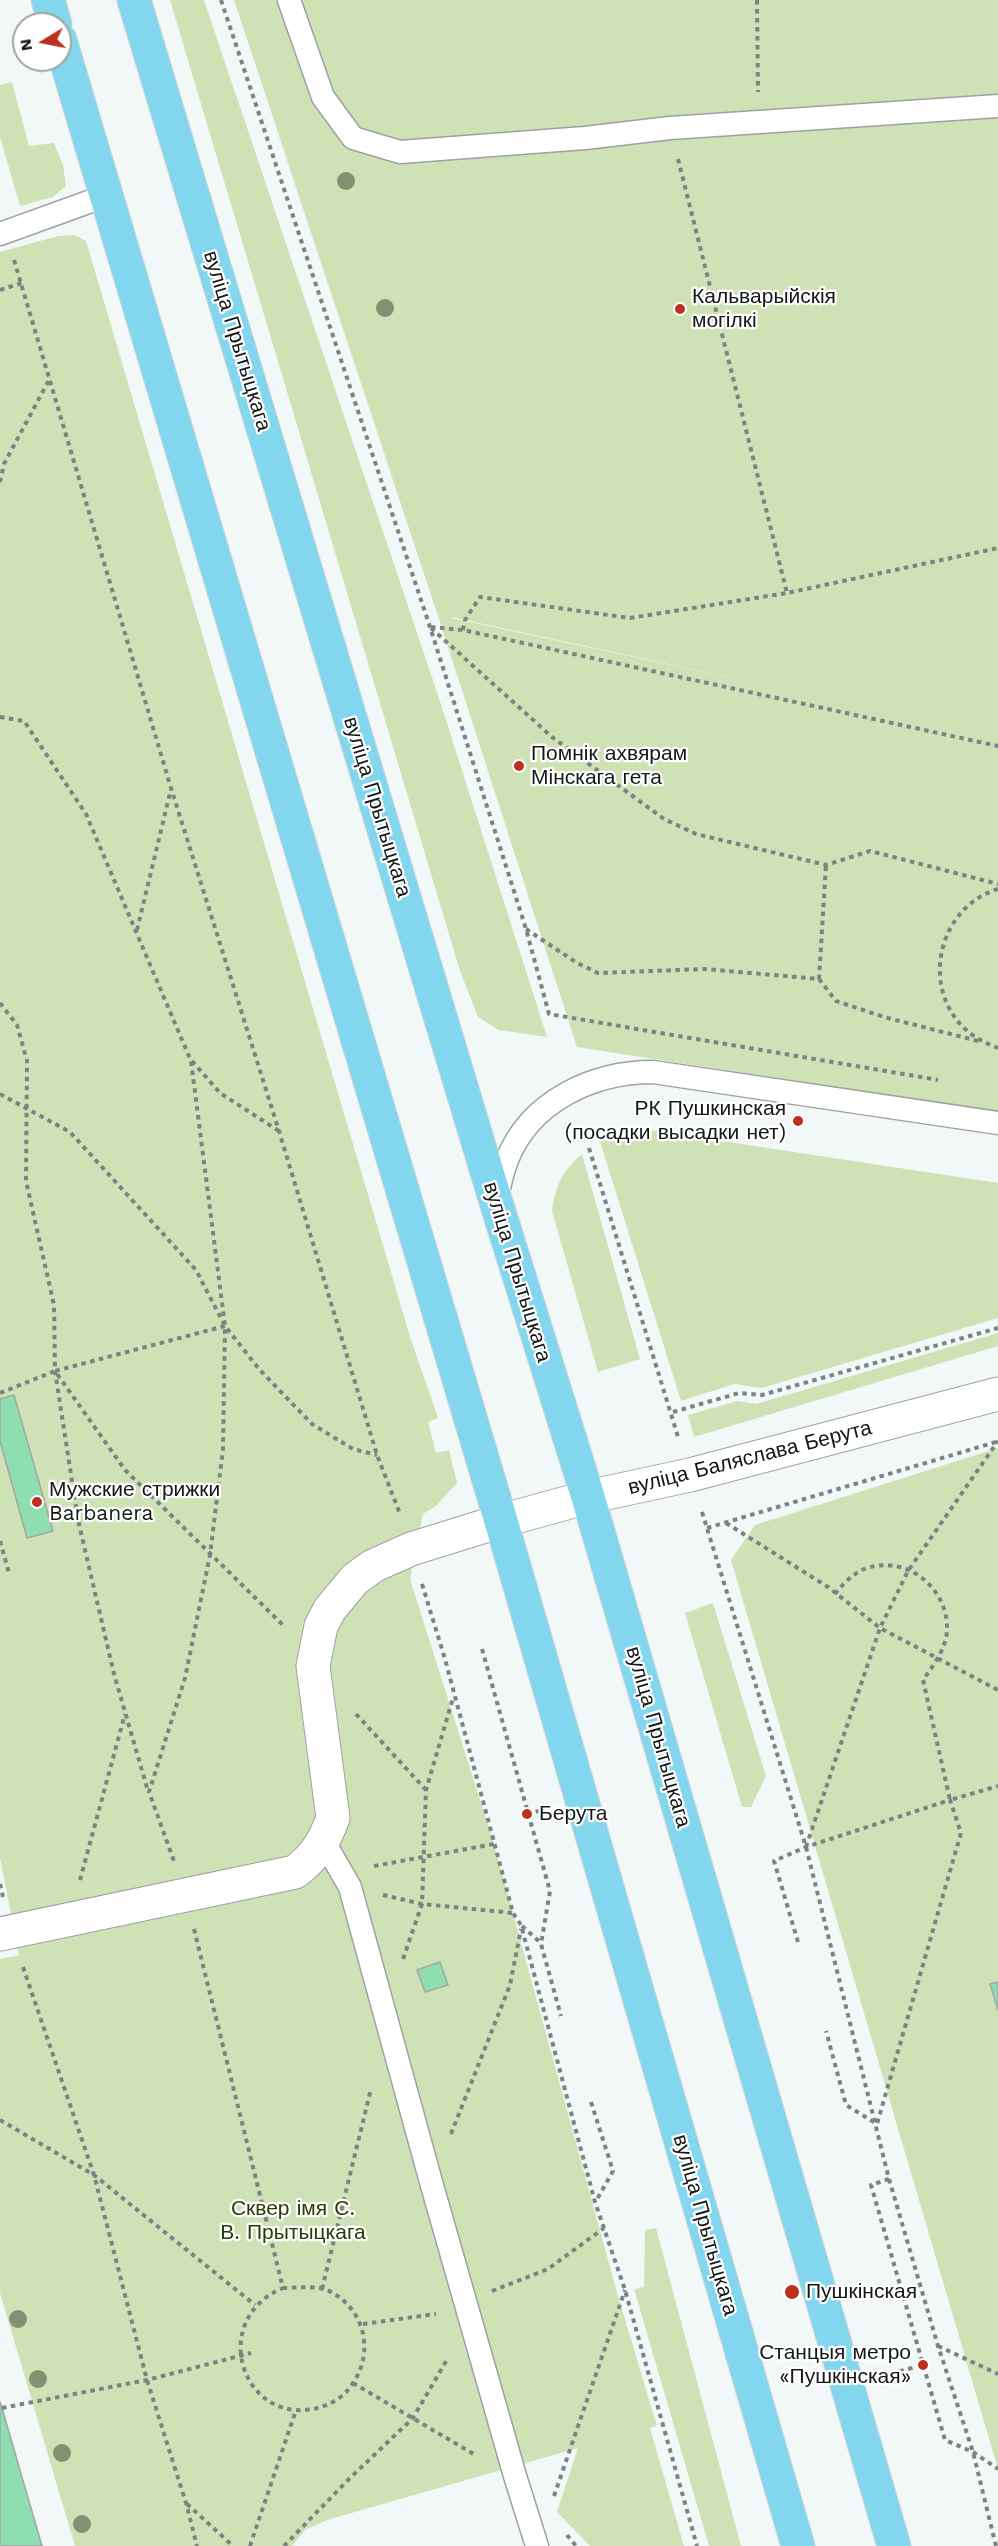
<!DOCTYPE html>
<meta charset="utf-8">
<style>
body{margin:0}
#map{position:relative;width:998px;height:2546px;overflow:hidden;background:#f1f8f7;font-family:"Work Sans",sans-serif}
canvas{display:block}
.north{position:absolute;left:12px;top:12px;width:60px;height:60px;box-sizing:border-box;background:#fff;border:2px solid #a1a2a2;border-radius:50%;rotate:260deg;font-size:16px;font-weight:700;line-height:24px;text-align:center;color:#151717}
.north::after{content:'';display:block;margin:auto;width:21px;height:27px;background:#bd301f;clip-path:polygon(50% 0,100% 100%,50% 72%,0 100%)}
</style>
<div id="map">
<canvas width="998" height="2546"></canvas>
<div class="north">N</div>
</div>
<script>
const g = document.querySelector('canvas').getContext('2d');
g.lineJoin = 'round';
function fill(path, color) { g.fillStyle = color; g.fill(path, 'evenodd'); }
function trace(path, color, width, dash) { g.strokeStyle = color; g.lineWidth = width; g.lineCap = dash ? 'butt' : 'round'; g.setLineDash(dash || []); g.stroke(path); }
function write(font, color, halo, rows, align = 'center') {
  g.font = font + ' "Work Sans",sans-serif'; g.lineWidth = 4.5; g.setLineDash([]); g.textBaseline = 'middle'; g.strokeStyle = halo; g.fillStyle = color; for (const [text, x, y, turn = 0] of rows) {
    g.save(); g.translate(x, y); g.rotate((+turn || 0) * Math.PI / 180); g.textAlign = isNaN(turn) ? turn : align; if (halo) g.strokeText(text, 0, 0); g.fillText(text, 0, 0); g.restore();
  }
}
fill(new Path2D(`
 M170 0H204L438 695 547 1037 499 1030 478 1017 460 971Z
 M234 0H998V1112L577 1047 438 616ZM451 617 465 620 807 694 451 618Z
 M12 82 29 146 54 143 63 165 66 186 53 197 20 206 0 137V85Z
 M74 235 86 241 411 1340 438 1418 428 1422 436 1453 449 1450 457 1483 436 1506 423 1514 410 1579 494 1844 618 2296 657 2426 650 2428 684 2546H590L557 2512 578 2448 327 2520 305 2530 292 2546H75L0 2293V1959L19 1955 0 1858V252L58 236Z
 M649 1130 998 1183V1318L762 1388 734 1384 681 1401 598 1135Z
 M582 1154 640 1359 598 1372 552 1211C555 1186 563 1170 582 1154Z
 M998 1333V1346L694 1437 688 1415 737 1401 756 1404Z
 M998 1448V1982L990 1985 998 2010V2469L731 1560 755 1525Z
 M713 1603 766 1776 751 1807H742L685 1613Z
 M656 2228 741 2546H709L634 2289 644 2287 645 2230Z`), '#cfe2b6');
const building = new Path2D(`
 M14 1395 53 1531 27 1538 0 1441V1399Z
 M440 1962 448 1985 425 1992 417 1970Z
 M998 1982V2010L990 1984Z
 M0 2402 2 2408 42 2546H0Z`);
fill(building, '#8fdeb2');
trace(building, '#a2a7a4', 1.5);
const service = new Path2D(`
 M289 0 323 97 353 138 400 152 585 138 670 128 998 106
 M0 234 108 195
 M496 1201C499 1187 502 1173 507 1160 530 1101 593 1072 653 1072L998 1123
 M324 1842 350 1887 431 2182 515 2476 537 2546`);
const minor = new Path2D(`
 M0 1934 295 1872C315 1857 324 1842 333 1818L313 1666 321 1626 330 1609 355 1579 373 1566 411 1549 501 1521`);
const tertiary = new Path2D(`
 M501 1521 588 1497 690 1475 998 1394`);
const primary = new Path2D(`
 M48 0 55 24
 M134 0 496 1202 588 1497 894 2546
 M60 40 501 1521 798 2546`);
trace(service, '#9ca2a1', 25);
trace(minor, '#9ca2a1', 35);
trace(tertiary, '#9ca2a1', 35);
trace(primary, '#d5d5d5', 35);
trace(new Path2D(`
 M221 0 430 627 526 929 549 1014 938 1080
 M757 0 758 92
 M678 159 787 593 998 548
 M14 260 171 788 279 1131 377 1455 400 1514
 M0 290 22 283
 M0 482 4 464 49 380
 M431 627 463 630 998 746
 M431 628 552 737 664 819 696 834 826 865 870 851 998 884
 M463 630 465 620 480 597 630 618 787 593
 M0 717 24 721 86 814 191 1061 225 1326 223 1449 210 1555 185 1678 149 1792 174 1861
 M998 889C940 906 920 984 963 1027 973 1037 985 1043 998 1048
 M526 929 577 963 598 973 705 969 819 979 836 1001 884 1017 982 1042
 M137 930 171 789
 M819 979 826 865
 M0 1003 17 1025 27 1061 26 1181 54 1305 55 1371 78 1520 114 1674 148 1791
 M192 1061 220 1093 279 1131
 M0 1094 70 1132 196 1270 225 1326 259 1369 312 1424 353 1449 377 1455
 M589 1148 679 1440
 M225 1326 55 1371 125 1470 285 1627
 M0 1393 55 1371
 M673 1412 739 1393 762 1395 998 1328
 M702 1512 806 1847 889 2179 938 2346 973 2452 996 2546
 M726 1523 828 1587 880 1628 998 1690
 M707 1528 996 1442
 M0 1541 9 1573
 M422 1584 445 1659 513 1913 521 1925 595 2202 625 2290 697 2546
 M835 1594C844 1583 853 1573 867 1568 908 1555 949 1589 947 1631 946 1649 933 1666 923 1680L950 1800 998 1786
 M482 1649 550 1891 541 1944 561 2016
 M356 1714 426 1790
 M527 1814 546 1809
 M806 1847 880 1628 908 1571 998 1441
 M374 1866 494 1844
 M80 1880 125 1714
 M0 1884 3 1897
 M383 1895 422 1904 513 1913
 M522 1926 541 1943
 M194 1929 283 2288
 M798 1942 774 1861 806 1847 950 1800 961 1833 877 2124 846 2105 826 2031
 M403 1959 422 1904 426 1790 453 1698
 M23 1967 94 2175 147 2380 186 2503 197 2546
 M591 2102 613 2171 596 2201
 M0 2120 94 2175 255 2305
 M451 2134 510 1985 521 1929
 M889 2179 871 2185 945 2440 973 2452 998 2469
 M283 2288C296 2288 317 2285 329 2291 364 2308 375 2351 353 2383 346 2395 334 2403 321 2407 243 2430 206 2320 283 2288Z
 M322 2289 371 2089
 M492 2291 548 2269 604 2228
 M363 2324 436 2314
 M938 2346 998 2374
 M882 2376 923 2365
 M353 2383 477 2456
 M2 2408 147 2380 251 2353
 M554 2496 625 2290
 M187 2504 233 2546
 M567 2535 576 2546
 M250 2546 296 2410
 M284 2546 348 2480 413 2418 448 2358`), '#7e8282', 4, [4.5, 4.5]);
trace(service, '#fff', 22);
trace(minor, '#fff', 33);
trace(tertiary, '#fff', 33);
trace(primary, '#82d6ee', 33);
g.fillStyle = '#839071';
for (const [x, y] of [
 [346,181],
 [385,308],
 [18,2319],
 [38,2379],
 [62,2453],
 [82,2524]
]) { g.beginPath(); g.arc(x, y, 9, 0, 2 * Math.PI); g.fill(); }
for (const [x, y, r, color] of [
 [680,309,6,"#bd301f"],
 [519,766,6,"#bd301f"],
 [798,1121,6,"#bd301f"],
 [37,1502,6,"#bd301f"],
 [527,1814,6,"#bd301f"],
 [792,2292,8,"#bd301f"],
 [923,2365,6,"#bd301f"]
]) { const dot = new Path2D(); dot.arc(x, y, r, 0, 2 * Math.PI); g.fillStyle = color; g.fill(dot); trace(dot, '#fff', 2); }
write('21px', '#151717', '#fff', [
 ["Кальварыйскія",692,297],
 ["могілкі",692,321],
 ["Помнік ахвярам",531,754],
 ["Мінскага гета",531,778],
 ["РК Пушкинская",786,1109,"right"],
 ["(посадки высадки нет)",786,1133,"right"],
 ["Мужские стрижки",49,1490],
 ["Barbanera",49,1514],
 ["Берута",539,1814],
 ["Пушкінская",806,2292],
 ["Станцыя метро",911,2353,"right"],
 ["«Пушкінская»",911,2377,"right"]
], 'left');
write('21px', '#151717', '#fff', [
 ["вуліца Прытыцкага",237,341,73],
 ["вуліца Прытыцкага",377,807,73],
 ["вуліца Прытыцкага",517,1272,73],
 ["вуліца Баляслава Берута",750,1458,-14],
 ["вуліца Прытыцкага",658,1737,74],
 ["вуліца Прытыцкага",705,2225,74]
]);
write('21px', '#293a04', '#fff', [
 ["Сквер імя С.",293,2209],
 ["В. Прытыцкага",293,2233]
]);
</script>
